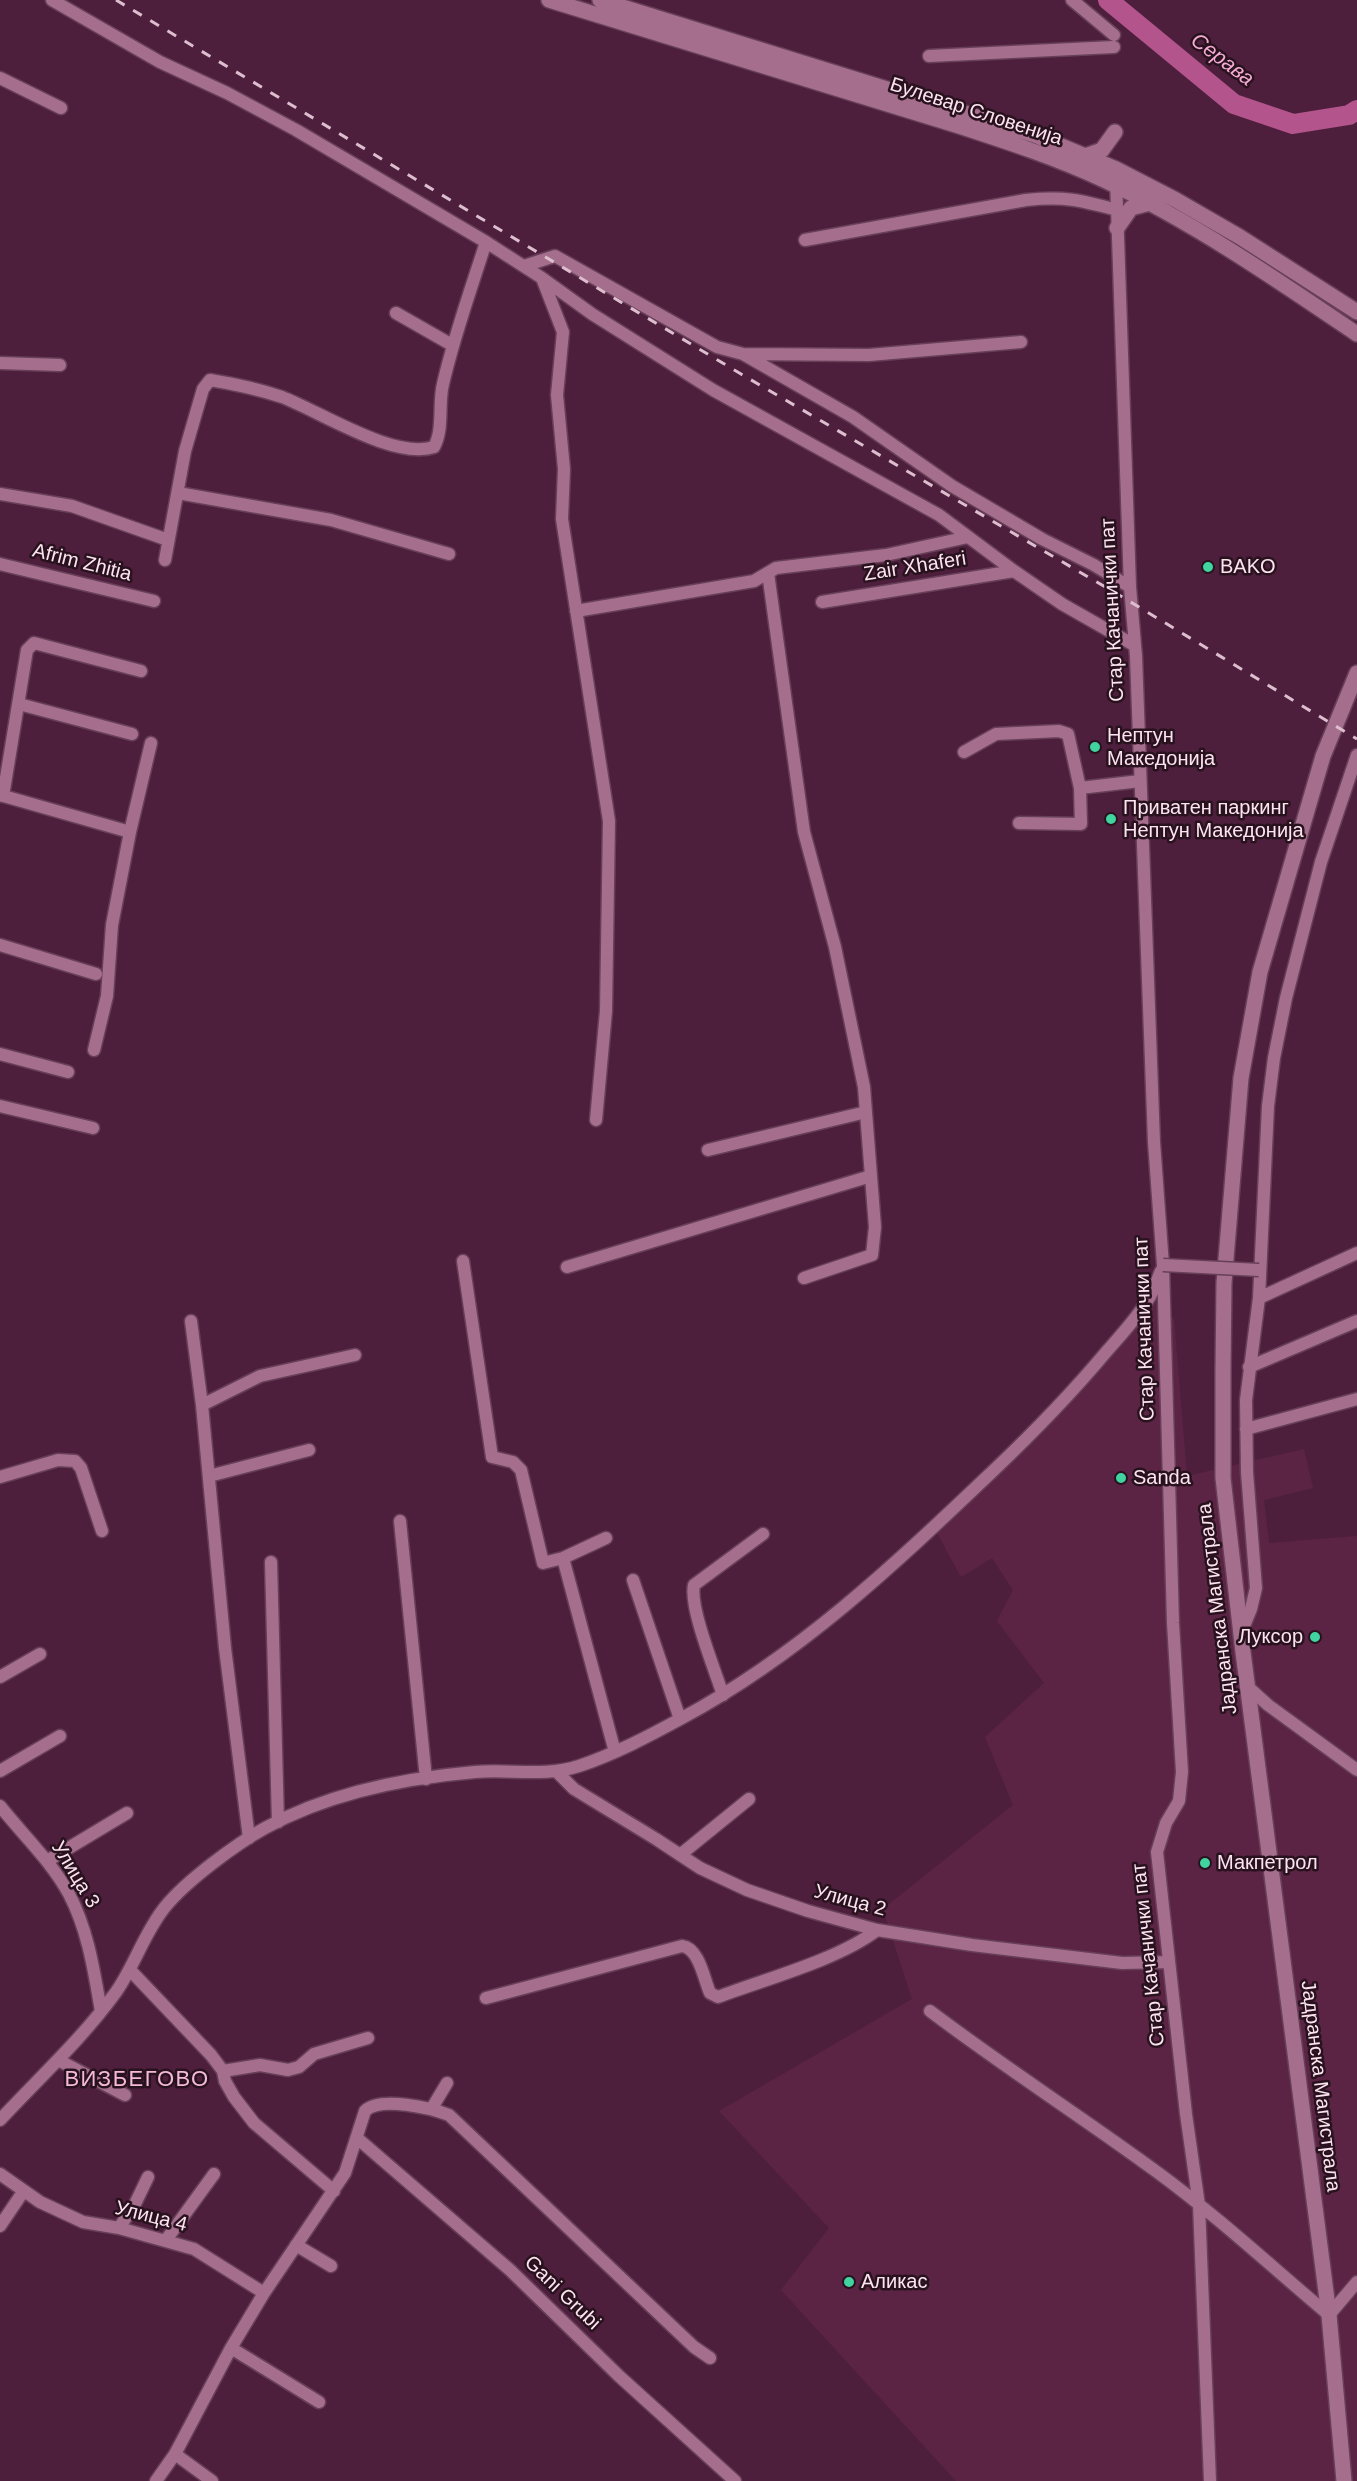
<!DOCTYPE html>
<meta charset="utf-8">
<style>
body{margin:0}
canvas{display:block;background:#4e1f3c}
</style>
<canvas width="1357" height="2481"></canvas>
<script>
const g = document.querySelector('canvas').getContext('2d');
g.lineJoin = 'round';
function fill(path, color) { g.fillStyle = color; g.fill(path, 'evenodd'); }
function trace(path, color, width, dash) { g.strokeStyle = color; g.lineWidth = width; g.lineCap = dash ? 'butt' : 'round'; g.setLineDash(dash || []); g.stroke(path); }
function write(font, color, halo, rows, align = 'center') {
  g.font = font + ' Helvetica,sans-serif'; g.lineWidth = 5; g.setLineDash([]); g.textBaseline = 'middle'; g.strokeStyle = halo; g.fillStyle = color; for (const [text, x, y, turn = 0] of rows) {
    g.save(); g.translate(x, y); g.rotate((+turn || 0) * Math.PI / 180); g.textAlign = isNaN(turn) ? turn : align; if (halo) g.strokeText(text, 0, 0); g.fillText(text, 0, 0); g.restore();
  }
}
fill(new Path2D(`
 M1157 1300 1174 1319 1187 1476 1304 1449 1313 1488 1264 1500 1269 1543 1357 1536V2481H956L781 2290 829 2228 719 2111 912 1999 883 1909 1013 1805 985 1737 1044 1683 997 1621 1013 1590 992 1558 961 1577 937 1533 1057 1414Z`), '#5b2445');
trace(new Path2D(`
 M1108 0 1234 104 1293 124 1349 115 1357 110`), '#b3548d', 20);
const minor = new Path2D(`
 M52 0 160 62 227 93 296 130 486 242 542 278 592 314 713 390 939 515 1014 571 1062 604 1134 645
 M1072 0 1114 35
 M929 56 1114 47
 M0 78 61 108
 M1116 179 1130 587 1136 656 1154 1142 1163 1265 1173 1623 1182 1772 1179 1801 1166 1823 1157 1852 1186 2114 1199 2205 1210 2481
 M805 240 1026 200C1064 196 1080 200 1117 210
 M524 266 555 256 717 347 743 354 869 355 1021 342
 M542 278 563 332 557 395 564 469 562 519 609 821 606 1011 596 1120
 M396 313 452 345
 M743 354 853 417 952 486 1042 539 1094 565 1130 587
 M0 363 60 365
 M178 493 331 520 449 554
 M0 494 72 506 168 540
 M165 560 185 451 203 389 210 380C235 384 258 389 282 397 321 412 394 460 434 447 444 429 438 404 443 384 454 336 471 289 486 242
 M0 564 154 601
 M768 573 804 832 835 947 864 1087 875 1227 872 1255 804 1278
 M822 602 1014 571
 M576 611 754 581 776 568 886 555 968 537
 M19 704 132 734
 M964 752 996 734 1059 731 1068 734 1080 788 1081 824 1019 823
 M1080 788 1140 781
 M0 795 130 832 151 743
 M3 796 27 650 34 643 141 671
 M0 945 96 974
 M94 1050 107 996 112 925 130 832
 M0 1054 68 1072
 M0 1106 93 1128
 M708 1150 866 1112
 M463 1261 492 1457 513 1462 521 1470 543 1563 563 1558 606 1538
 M567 1267 871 1176
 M1259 1298 1357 1253
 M191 1321 202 1405
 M1249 1367 1357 1321
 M1246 1429 1357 1399
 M209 1476 309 1450
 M0 1477 58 1460 75 1461 81 1468 102 1531
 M400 1521 426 1779
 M563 1558 615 1752
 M271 1562 278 1822
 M633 1580 680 1719
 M1242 1631 1251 1609 1256 1588 1247 1472 1246 1400 1259 1298 1268 1106 1274 1058 1286 998 1321 862 1357 755
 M0 1677 40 1654
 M1248 1687 1268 1705 1357 1770
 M723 1695C715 1670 689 1607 694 1585L763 1534
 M0 1771 60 1736
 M557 1772 574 1789 656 1839 700 1868 747 1890 808 1911 877 1930 972 1945 1122 1963 1169 1962
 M0 1806C23 1835 51 1861 69 1894 88 1930 94 1971 101 2011
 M249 1838 225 1648 202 1405 260 1376 355 1355
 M680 1855 749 1799
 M47 1861 127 1813
 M130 1970 211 2055 223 2071 225 2081 234 2097 254 2123 334 2191
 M486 1998 682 1946C699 1948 704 1979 710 1993L718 1997C765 1979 838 1960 877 1930
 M930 2011C1004 2067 1082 2117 1157 2172 1217 2216 1272 2267 1329 2315L1357 2282
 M58 2060 125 2095
 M223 2071 260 2065 288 2070 299 2067 314 2054 368 2038
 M432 2108 447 2083
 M0 2120C39 2078 82 2039 116 1992 135 1965 144 1933 165 1907 186 1881 236 1844 265 1828 327 1794 405 1778 475 1772 509 1769 546 1777 579 1766 615 1754 649 1736 682 1718 801 1654 895 1564 993 1471 1033 1433 1071 1394 1107 1351 1121 1335 1138 1317 1149 1298 1154 1290 1157 1280 1161 1271
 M357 2138 510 2270 619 2376 735 2481
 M0 2174 40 2202 83 2222 119 2228 194 2249 264 2293
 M0 2226 23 2192
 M119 2228 135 2204 148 2177
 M166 2240 214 2174
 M296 2245 331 2266
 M231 2348 319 2402
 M175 2454 212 2481
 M156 2481 175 2454 231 2348 264 2293 345 2173 365 2111C380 2096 431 2108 449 2115L694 2347 710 2358`);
const tertiary = new Path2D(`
 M549 0 959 126C1008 142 1057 158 1104 180 1193 222 1276 279 1357 334
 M600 0 1035 135 1116 169 1176 200 1240 237 1357 312
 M1085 156 1102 150 1115 132
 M1117 228 1131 208 1150 203
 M1344 2481 1329 2315 1243 1652 1223 1478V1371L1224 1283 1241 1078 1260 972 1323 756 1357 673`);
trace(minor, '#673f58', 15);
trace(tertiary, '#673f58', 18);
trace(minor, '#a56e8d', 12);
trace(tertiary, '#a56e8d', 15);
trace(new Path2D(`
 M116 0 741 374 1119 595 1357 739`), '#dcbece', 3, [10, 10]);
const minorBridge = new Path2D(`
 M1163 1265 1259 1270`);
trace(minorBridge, '#673f58', 15, []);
trace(minorBridge, '#a56e8d', 12);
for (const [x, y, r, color] of [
 [1208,567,6,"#41d4a1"],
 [1095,747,6,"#41d4a1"],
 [1111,819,6,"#41d4a1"],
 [1121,1478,6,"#41d4a1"],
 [1315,1637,6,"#41d4a1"],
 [1205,1863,6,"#41d4a1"],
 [849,2282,6,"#41d4a1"]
]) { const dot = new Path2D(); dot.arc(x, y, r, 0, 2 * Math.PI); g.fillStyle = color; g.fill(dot); trace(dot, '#28121e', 2); }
write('20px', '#fde3f0', '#28121e', [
 ["Булевар Словенија",976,112,18],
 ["Afrim Zhitia",82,563,14],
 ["Zair Xhaferi",915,567,-9],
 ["Стар Качанички пат",1113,610,-93],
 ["Стар Качанички пат",1145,1329,-92],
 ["Јадранска Магистрала",1218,1609,-97],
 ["Улица 3",75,1875,59],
 ["Улица 2",850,1901,15],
 ["Стар Качанички пат",1149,1955,-96],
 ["Јадранска Магистрала",1320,2086,83],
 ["Улица 4",151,2217,14],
 ["Gani Grubi",562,2293,44]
]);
write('20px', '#fde3f0', '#28121e', [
 ["BAKO",1220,567],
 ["Нептун",1107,736],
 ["Македонија",1107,759],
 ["Приватен паркинг",1123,808],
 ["Нептун Македонија",1123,831],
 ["Sanda",1133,1478],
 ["Луксор",1303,1637,"right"],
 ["Макпетрол",1217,1863],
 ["Аликас",861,2282]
], 'left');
write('italic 21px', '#f5aad3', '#28121e', [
 ["Серава",1222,60,37]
]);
g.letterSpacing = '1.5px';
write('22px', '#f4b8d8', '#28121e', [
 ["ВИЗБЕГОВО",137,2080]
]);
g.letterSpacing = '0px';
</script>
